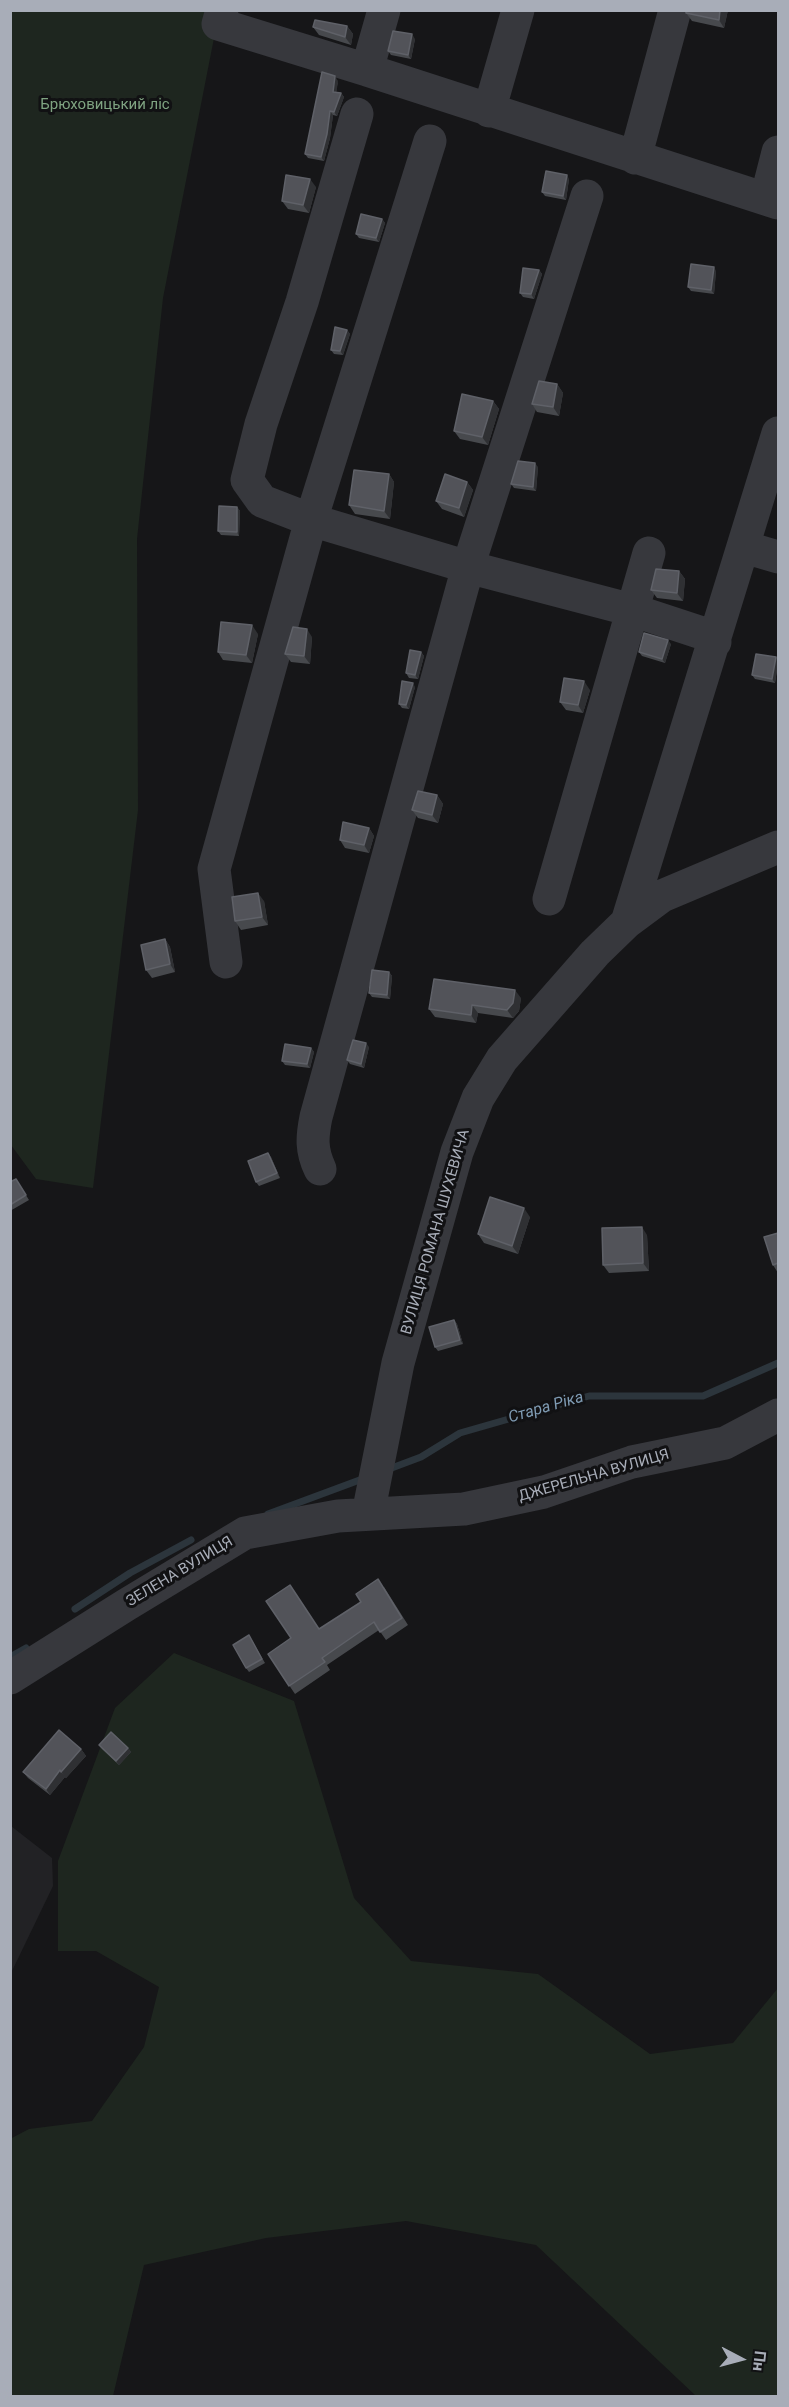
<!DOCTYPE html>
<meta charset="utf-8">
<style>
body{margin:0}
#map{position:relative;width:789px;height:2407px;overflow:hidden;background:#161618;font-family:Roboto,sans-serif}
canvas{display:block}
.frame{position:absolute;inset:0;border:12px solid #a8adb8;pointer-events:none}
.north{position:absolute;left:711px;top:2329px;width:60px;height:60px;-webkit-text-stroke:4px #111113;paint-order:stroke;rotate:96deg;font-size:16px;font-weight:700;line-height:24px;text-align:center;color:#a8adb8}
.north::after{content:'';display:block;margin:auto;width:21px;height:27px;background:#a8adb8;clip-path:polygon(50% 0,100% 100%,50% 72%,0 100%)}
</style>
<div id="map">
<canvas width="789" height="2407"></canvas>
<div class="frame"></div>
<div class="north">Пн</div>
</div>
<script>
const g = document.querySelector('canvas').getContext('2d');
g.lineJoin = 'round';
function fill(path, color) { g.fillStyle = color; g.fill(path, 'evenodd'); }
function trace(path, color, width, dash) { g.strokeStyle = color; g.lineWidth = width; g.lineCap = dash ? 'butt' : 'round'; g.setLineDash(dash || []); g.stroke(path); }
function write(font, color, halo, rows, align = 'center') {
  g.font = font + ' Roboto,sans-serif'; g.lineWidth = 6; g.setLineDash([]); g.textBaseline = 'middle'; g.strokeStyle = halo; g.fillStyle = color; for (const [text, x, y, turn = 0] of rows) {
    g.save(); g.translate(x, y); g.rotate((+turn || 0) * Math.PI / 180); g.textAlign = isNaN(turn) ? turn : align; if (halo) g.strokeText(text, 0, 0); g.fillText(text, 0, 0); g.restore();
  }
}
fill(new Path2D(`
 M11 1826 52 1858 53 1886 11 1973Z`), '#222225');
fill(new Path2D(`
 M11 11H210L214 38 163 298 137 539 138 810 93 1188 36 1179 11 1145Z
 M174 1653 294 1701 354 1898 411 1961 538 1974 650 2054 733 2043 778 1988V2396H696L536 2245 406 2221 266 2238 144 2265 113 2396H11L10 2139 29 2129 92 2121 144 2047 159 1987 96 1951H58V1861L115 1708Z`), '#1e261f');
trace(new Path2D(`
 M389 1469 421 1457 460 1433 589 1396H703L778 1363
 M268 1514 365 1478
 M75 1609 130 1573 191 1540
 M10 1657 26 1648`), '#2c353c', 7);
trace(new Path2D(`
 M222 10 218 24 367 70
 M384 10 367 70 778 203
 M489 111 518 10
 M357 114 302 302 261 424 247 480 262 501 311 520 468 567 632 610 705 634 715 642
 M635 158 675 10
 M766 199 778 152
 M744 547 778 557
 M549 899 649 553
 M627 922 778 433
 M226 962 214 869 311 520 430 141
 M320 1169C311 1150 312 1137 316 1117L468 567 587 196
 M368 1514 398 1363 457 1152 478 1098 502 1059 595 953 627 922 662 896 778 847
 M10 1678 126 1605 245 1533 338 1516 464 1509 544 1492 632 1462 725 1443 778 1415`), '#37383d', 33);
fill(new Path2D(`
 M728 10 724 28 692 21 686 13Z
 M347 26 353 34 351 45 319 35 313 27Z
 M415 39 411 59 391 55 388 51Z
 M338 81 336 92 341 93 344 97 337 116 333 115 330 138 324 161 308 158 305 154Z
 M569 179 566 200 545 196 542 192Z
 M316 187 309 213 288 209 282 201Z
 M382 219 385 223 379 242 359 238 356 234Z
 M539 270 542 274 534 299 523 297 520 293Z
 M716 271 714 294 691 291 688 287Z
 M347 330 350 334 343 355 334 354 331 350Z
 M557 384 563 393 559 416 537 412 532 404Z
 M493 401 499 409 488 445 460 439 454 431Z
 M538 467 536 491 514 488 511 484Z
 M389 474 394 482 390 519 355 514 349 505Z
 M467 482 473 490 464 517 442 509 436 501Z
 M237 507 240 511 239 536 221 535 218 531Z
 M679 571 685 579 683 601 657 598 651 590Z
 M258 634 252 663 223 660 218 652Z
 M312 637 310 664 291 662 285 654Z
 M671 644 665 663 642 656 639 652Z
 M421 652 424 656 418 679 409 678 406 673Z
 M776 657 778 660V663L775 683 755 679 752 675Z
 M415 687 409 709 402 708 399 704Z
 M590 690 583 713 566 710 560 702Z
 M437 795 443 804 438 823 418 818 412 810Z
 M369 828 374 836 369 853 345 848 340 840Z
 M264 901 268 925 241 930 235 921Z
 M165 939 170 947 175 972 152 978 146 970Z
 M389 972 392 976 390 999 372 997 369 993Z
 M521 998 519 1011 513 1018 478 1013 476 1023 435 1017 429 1009Z
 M369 1047 364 1068 350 1064 347 1060Z
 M311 1048 314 1052 310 1068 285 1065 282 1061Z
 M268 1153 271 1157 280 1178 259 1186 256 1182Z
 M16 1179 29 1200 10 1211V1182Z
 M530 1217 518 1254 484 1243 478 1234Z
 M778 1233V1273L773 1265Z
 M647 1235 649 1271 609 1273 603 1265Z
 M454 1320 457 1324 463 1344 438 1351 435 1347Z
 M384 1587 408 1625 386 1640 379 1630 327 1665 330 1670 295 1694 268 1654 319 1629Z
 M249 1635 265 1663 249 1672 246 1668Z
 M99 1745 128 1748 131 1752 119 1765 102 1749Z
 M81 1749 86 1756 66 1778 65 1777 50 1795 28 1778 23 1772Z`), '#47494d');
fill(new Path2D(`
 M720 10H728L724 28 719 20Z
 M347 26 353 34 351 45 345 37Z
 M412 34 415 39 411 59 408 55Z
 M335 76 338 81 336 96 333 92Z
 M341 93 344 97 337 116 334 112Z
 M330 111 333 115 330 138 324 161 321 157Z
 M567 175 569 179 566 200 563 196Z
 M310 179 316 187 309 213 303 205Z
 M382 219 385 223 379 242 376 238Z
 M714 267 716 271 714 294 711 290Z
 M539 270 542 274 534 299 531 294Z
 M347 330 350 334 343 355 340 351Z
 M557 384 563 393 559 416 553 407Z
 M493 401 499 409 488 445 482 437Z
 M535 463 538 467 536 491 533 487Z
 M389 474 394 482 390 519 384 511Z
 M467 482 473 490 464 517 459 508Z
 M237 507 240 511 239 536 237 532Z
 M679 571 685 579 683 601 677 593Z
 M252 625 258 634 252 663 246 655Z
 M307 629 312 637 310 664 304 656Z
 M668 640 671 644 665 663 662 659Z
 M421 652 424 656 418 679 415 675Z
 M776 657 778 660V663L775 683 772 679Z
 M584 681 590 690 583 713 578 705Z
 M413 683 415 687 409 709 406 705Z
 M437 795 443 804 438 823 432 815Z
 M369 828 374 836 369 853 364 845Z
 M258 893 264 901 268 925 262 917Z
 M165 939 170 947 175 972 170 964Z
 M389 972 392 976 390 999 387 995Z
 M515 990 521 998 519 1011 513 1018 507 1010Z
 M472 1005 478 1013 476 1023 471 1015Z
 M366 1043 369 1047 364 1068 361 1064Z
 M311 1048 314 1052 310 1068 307 1064Z
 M268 1153 271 1157 280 1178 277 1173Z
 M524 1208 530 1217 518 1254 512 1246Z
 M642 1227 647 1235 649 1271 643 1263Z
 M454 1320 457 1324 463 1344 460 1340Z
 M128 1748 131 1752 119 1765 116 1761Z
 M81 1749 86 1756 66 1778 61 1772Z
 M60 1770 65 1777 50 1795 46 1789Z`), '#2f3033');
const building = new Path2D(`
 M686 10H720L719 20 686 13Z
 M315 20 347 26 345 37 313 27Z
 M393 31 412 34 408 55 388 51Z
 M322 72 335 76 333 92 341 93 334 112 330 111 327 134 321 157 305 154Z
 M546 171 567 175 563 196 542 192Z
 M286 175 310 179 303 205 282 201Z
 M361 214 382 219 376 238 356 234Z
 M691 264 714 267 711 290 688 287Z
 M523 268 539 270 531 294 520 293Z
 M335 327 347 330 340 351 331 350Z
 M539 381 557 384 553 407 532 404Z
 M462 394 493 401 482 437 454 431Z
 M518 461 535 463 533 487 511 484Z
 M354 470 389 474 384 511 349 505Z
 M445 474 467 482 459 508 436 501Z
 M219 506 237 507V532L218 531Z
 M656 569 679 571 677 593 651 590Z
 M221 622 252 625 246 655 218 652Z
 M293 627 307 629 304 656 285 654Z
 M644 633 668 640 662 659 639 652Z
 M410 650 421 652 415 675 406 673Z
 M756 654 776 657 772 679 752 675Z
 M564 678 584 681 578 705 560 702Z
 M402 681 413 683 406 705 399 704Z
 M418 791 437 795 432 815 412 810Z
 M343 822 369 828 364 845 340 840Z
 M258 893 262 917 235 921 232 897Z
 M165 939 170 964 146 970 141 945Z
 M372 970 389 972 387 995 369 993Z
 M434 979 515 990 513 1003 507 1010 472 1005 471 1015 429 1009Z
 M353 1040 366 1043 361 1064 347 1060Z
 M285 1044 311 1048 307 1064 282 1061Z
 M268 1153 277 1173 256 1182 248 1161Z
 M16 1179 26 1195 10 1205V1182Z
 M490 1197 524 1208 512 1246 478 1234Z
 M642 1227 643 1263 603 1265 602 1228Z
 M778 1233V1263L773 1265 764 1237Z
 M454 1320 460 1340 435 1347 429 1327Z
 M378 1579 402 1618 380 1632 374 1622 322 1658 325 1662 289 1686 268 1654 291 1638 266 1601 290 1585 319 1629 361 1602 356 1594Z
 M249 1635 262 1659 246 1668 233 1645Z
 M59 1730 81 1749 61 1772 60 1770 46 1789 23 1772Z
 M111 1732 128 1748 116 1761 99 1745Z`);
fill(building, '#525359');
trace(building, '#5f6168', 1.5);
write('15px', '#7fa381', '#111113', [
 ["Брюховицький ліс",105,105]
]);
write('15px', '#a8adb8', '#111113', [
 ["ВУЛИЦЯ РОМАНА ШУХЕВИЧА",436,1232,-74],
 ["ДЖЕРЕЛЬНА ВУЛИЦЯ",594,1476,-16],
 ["ЗЕЛЕНА ВУЛИЦЯ",180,1572,-31]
]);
write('italic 16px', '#7f9bb3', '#111113', [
 ["Стара Ріка",546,1408,-16]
]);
</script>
